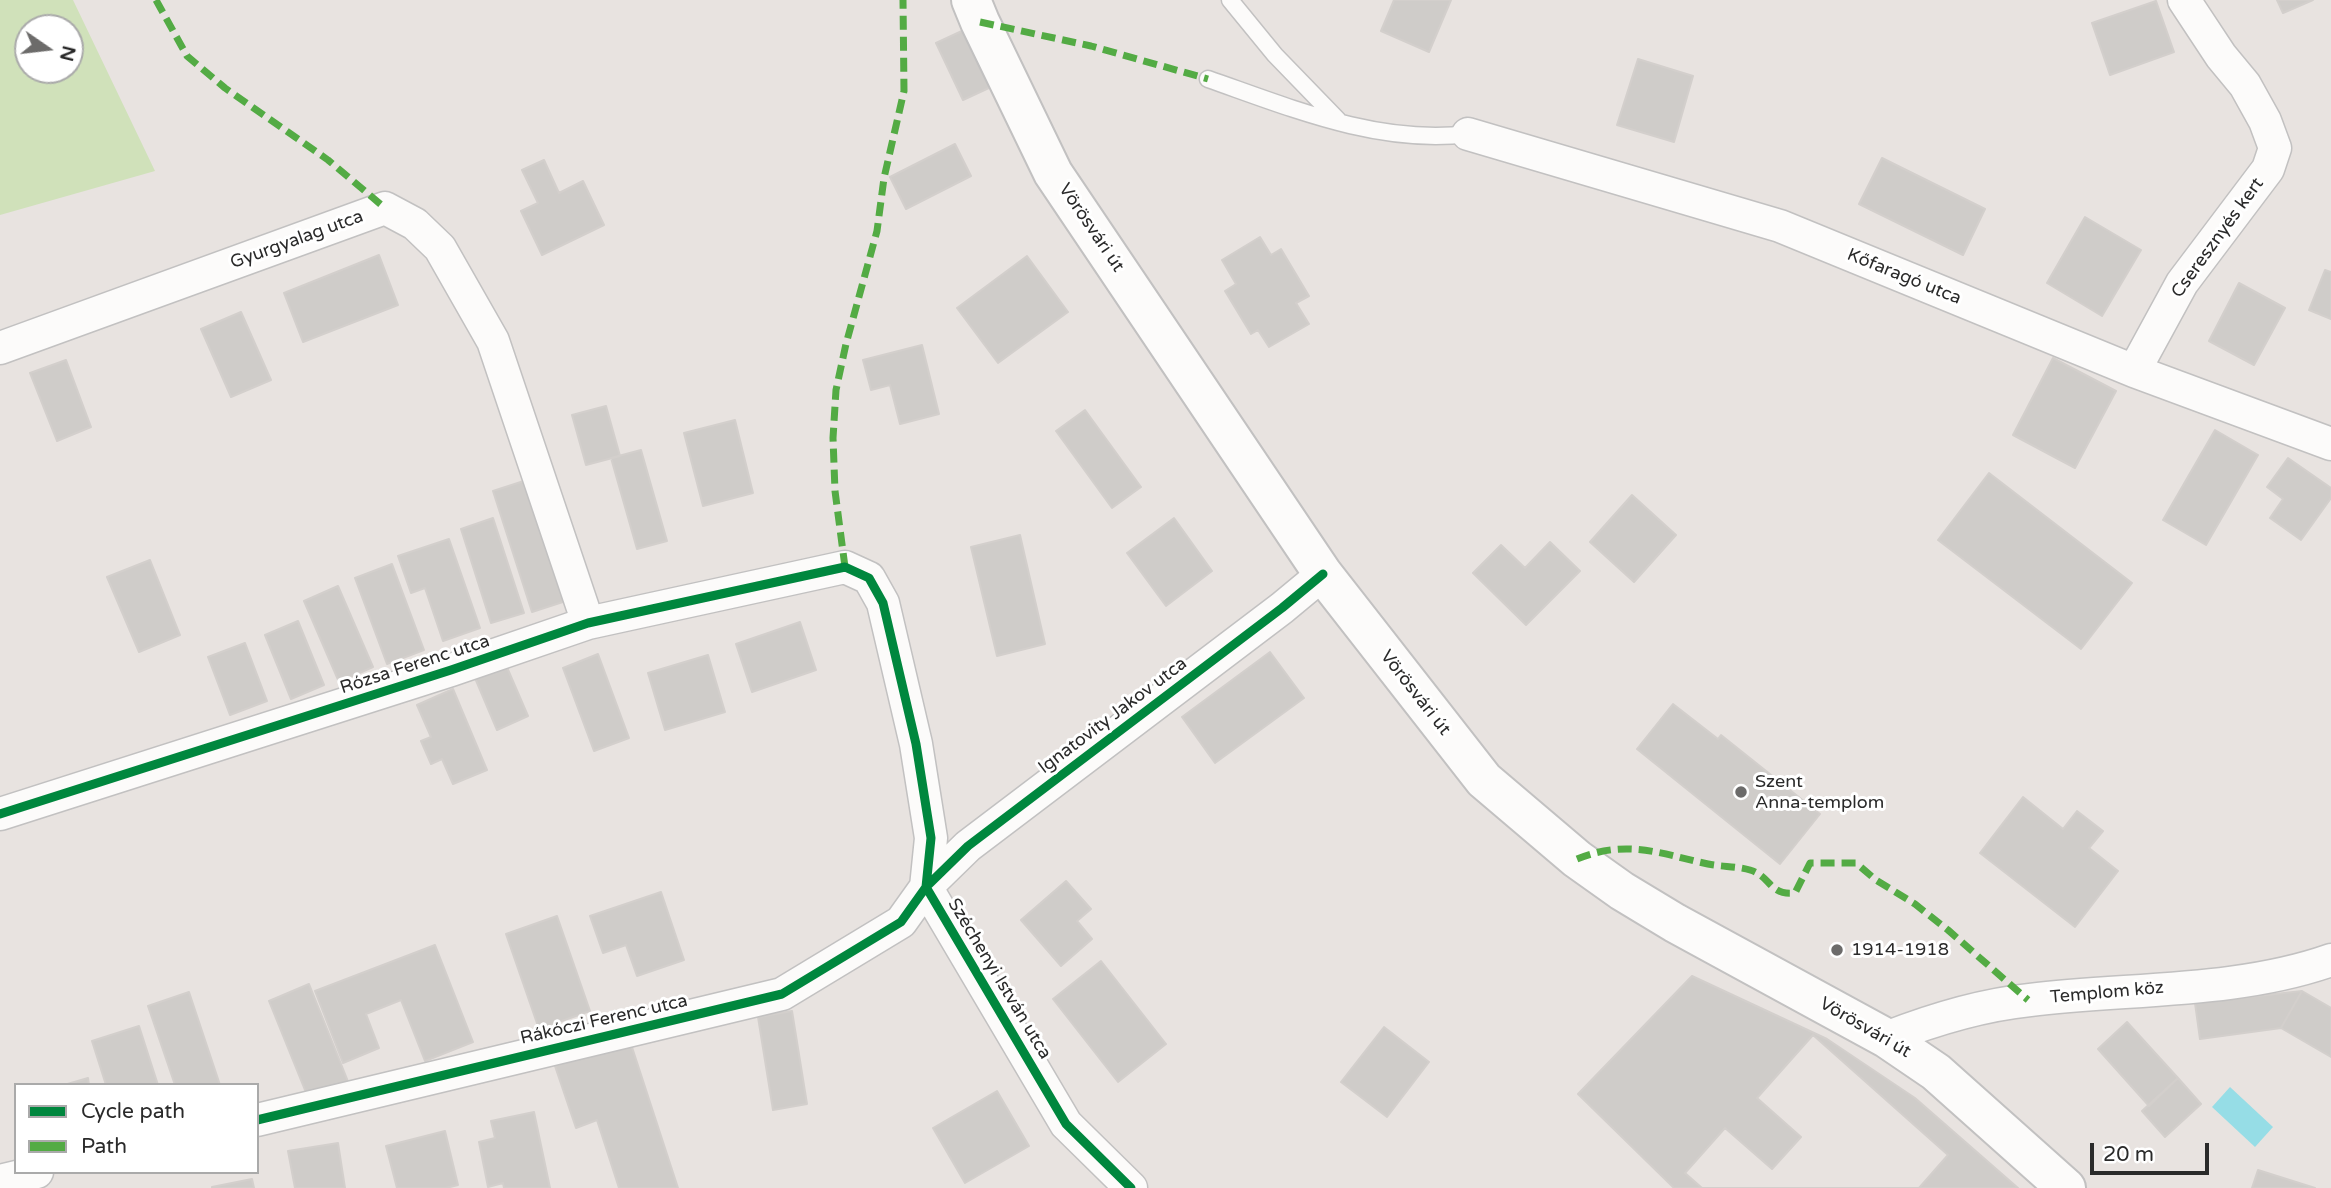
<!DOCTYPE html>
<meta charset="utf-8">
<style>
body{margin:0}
#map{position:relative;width:2331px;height:1188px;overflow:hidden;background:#e8e3e0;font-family:"Varela Round",sans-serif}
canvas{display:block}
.legend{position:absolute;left:14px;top:1083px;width:245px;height:91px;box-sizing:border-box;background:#fff;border:2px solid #aaa;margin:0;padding:9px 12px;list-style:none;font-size:21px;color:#2a2a2a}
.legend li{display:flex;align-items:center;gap:14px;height:35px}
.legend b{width:35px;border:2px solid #aaa}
.north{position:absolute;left:14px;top:14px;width:70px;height:70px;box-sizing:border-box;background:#fff;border:2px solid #aaa;border-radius:50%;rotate:104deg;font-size:19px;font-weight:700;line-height:28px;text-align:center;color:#2a2a2a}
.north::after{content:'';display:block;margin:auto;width:24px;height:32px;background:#6c6b6a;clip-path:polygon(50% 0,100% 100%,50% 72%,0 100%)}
.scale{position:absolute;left:2090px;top:1143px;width:119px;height:32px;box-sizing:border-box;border:4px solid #2a2a2a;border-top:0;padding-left:9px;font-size:21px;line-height:24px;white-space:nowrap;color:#2a2a2a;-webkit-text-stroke:5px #fff;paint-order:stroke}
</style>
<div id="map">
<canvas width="2331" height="1188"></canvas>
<ul class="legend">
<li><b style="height:9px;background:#00873e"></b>Cycle path</li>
<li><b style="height:9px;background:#53ab44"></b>Path</li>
</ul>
<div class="north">N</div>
<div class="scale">20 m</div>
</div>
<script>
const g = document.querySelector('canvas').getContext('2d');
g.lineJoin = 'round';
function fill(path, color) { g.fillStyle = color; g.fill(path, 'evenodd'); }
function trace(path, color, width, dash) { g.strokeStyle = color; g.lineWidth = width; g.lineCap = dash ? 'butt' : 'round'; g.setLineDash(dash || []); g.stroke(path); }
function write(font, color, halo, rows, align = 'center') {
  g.font = font + ' "Varela Round",sans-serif'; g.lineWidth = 6; g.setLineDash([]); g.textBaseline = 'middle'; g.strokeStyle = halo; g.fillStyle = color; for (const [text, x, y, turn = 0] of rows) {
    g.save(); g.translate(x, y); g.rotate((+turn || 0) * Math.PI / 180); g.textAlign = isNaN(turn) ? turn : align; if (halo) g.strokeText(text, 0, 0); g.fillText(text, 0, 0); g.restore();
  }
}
fill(new Path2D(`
 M0 0H73L155 171 0 215ZM28 28H70V70H28Z`), '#d0e1ba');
fill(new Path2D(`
 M2230 1087 2273 1127 2255 1147 2212 1107Z`), '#96dde6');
const building = new Path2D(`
 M1394 0H1451L1429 52 1381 31Z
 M2277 0H2313L2283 13Z
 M2156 1 2174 52 2110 75 2092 23Z
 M964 30 991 87 963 100 936 43Z
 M1638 59 1693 76 1674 142 1617 125Z
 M955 144 971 176 906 209 890 177Z
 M1882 158 1985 209 1963 255 1859 204Z
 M544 160 559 193 583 181 604 225 542 255 521 211 538 203 522 170Z
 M2085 217 2141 250 2102 316 2047 283Z
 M1260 237 1271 255 1281 249 1309 296 1296 303 1309 324 1269 347 1258 330 1251 334 1225 291 1236 284 1222 260Z
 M379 255 398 305 303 342 284 293Z
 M1027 256 1068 312 998 363 957 308Z
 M2325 270 2331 272V319L2309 310Z
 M2239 283 2285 308 2254 365 2209 341Z
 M241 312 271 380 231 397 201 329Z
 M922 345 939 414 900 424 890 385 871 390 863 360Z
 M2053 358 2116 391 2075 468 2013 435Z
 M66 360 91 427 57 441 30 373Z
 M606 406 620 456 586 465 572 415Z
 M1085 410 1141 487 1112 508 1056 431Z
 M735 420 753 493 703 506 684 433Z
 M2215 430 2258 455 2206 545 2163 520Z
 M641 450 667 541 637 549 611 458Z
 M2288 458 2331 488V498L2301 540 2270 518 2283 499 2267 487Z
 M1989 473 2132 583 2081 649 1938 540Z
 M530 479 569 600 532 612 493 491Z
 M1632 495 1676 535 1634 582 1590 542Z
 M493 518 524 613 491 623 461 529Z
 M1174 518 1212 571 1166 606 1127 553Z
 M1020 535 1045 644 997 656 971 547Z
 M449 539 480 628 443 641 425 588 411 593 398 556Z
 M1550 542 1580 571 1526 625 1473 573 1501 545 1525 568Z
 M150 560 180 635 139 652 107 577Z
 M392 564 424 650 387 664 355 578Z
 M338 586 373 667 339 682 304 601Z
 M298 621 324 685 291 699 265 635Z
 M800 622 816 670 752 692 736 644Z
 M245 643 267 701 230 715 208 657Z
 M1270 652 1304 698 1215 763 1182 717Z
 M598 654 629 738 594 751 563 668Z
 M708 655 725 712 665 730 648 673Z
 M506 665 528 716 497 730 475 678Z
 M453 689 487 770 453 784 442 759 431 764 421 741 431 737 417 705Z
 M1673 704 1718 739 1721 735 1820 814 1780 864 1637 749Z
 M2023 797 2063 829 2077 811 2103 831 2089 848 2118 871 2075 927 1980 853Z
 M1066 881 1091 909 1077 921 1092 939 1061 966 1021 920Z
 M661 892 684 960 637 976 626 945 603 953 590 916Z
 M557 916 590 1011 539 1029 506 934Z
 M435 945 473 1042 425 1061 401 1000 366 1014 379 1048 343 1063 315 991Z
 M1101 961 1166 1044 1118 1082 1053 999Z
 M1692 976 1827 1039 1915 1098 2018 1188H1674L1578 1094Z
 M309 984 349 1084 309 1100 269 1001Z
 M2302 991 2281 1028 2200 1039 2195 1003Z
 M2302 991 2331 1008V1057L2281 1028Z
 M189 992 220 1085H175L148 1006Z
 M792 1011 807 1104 773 1110 758 1017Z
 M2127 1022 2178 1078 2149 1106 2098 1049Z
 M139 1026 158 1085H106L92 1041Z
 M1384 1027 1429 1062 1387 1117 1341 1082Z
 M1813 1035 1948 1155 1919 1188H1702L1685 1173 1725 1128 1772 1169 1801 1137 1757 1098Z
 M630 1041 678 1188H619L597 1120 576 1128 555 1066Z
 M88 1078 89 1085H64Z
 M2178 1078 2201 1104 2165 1137 2142 1111Z
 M997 1091 1029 1146 965 1183 933 1128Z
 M534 1112 550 1188H504L503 1183 488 1187 479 1142 495 1138 491 1121Z
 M445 1131 458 1185 446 1188H397L386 1146Z
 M338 1143 345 1188H295L288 1151Z
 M2258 1170 2315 1188H2252Z
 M252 1179 254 1188H212V1187Z`);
fill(building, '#cfccc9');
trace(building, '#d3cfcc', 2);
const lane = new Path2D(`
 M1230 0 1275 55 1338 120
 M1208 79C1291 108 1379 145 1468 134`);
const street = new Path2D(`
 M1468 134 1780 226 2134 371 2331 444
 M0 348 385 208 415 224 440 248 493 341 588 623
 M2134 371 2182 283 2268 169 2275 148 2265 121 2245 85 2221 56 2184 0
 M0 814 451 670 588 623 845 567 869 578 883 603 916 744 931 838 926 887 1066 1124 1131 1188
 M1886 1038C1932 1020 1981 1005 2030 1000 2128 988 2238 993 2331 960
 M257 1120 782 994 901 922 926 887 968 846 1282 608 1323 574
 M0 1181 37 1172`);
const secondary = new Path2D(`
 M971 0 980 22 1053 173 1323 574 1484 780 1577 859 1622 891 1675 923 1886 1038 1936 1072 2066 1188`);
trace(lane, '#c2c1c1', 19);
trace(street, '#c2c1c1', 35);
trace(secondary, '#c2c1c1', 42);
trace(lane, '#fcfbfa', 16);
trace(street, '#fcfbfa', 32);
trace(secondary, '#fcfbfa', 38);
trace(new Path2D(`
 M156 0 187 56 225 88 328 160 385 208
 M980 22 1091 46 1208 79
 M845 567 835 491 833 438 836 390 846 344 877 231 884 178 904 91 903 0
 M1577 859C1627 839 1658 853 1708 864 1722 867 1737 866 1750 870 1771 876 1769 896 1795 893L1810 863H1856L1876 880 1915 904 1948 930 2028 1000`), '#53ab44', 7, [14, 7]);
trace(new Path2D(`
 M0 814 451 670 588 623 845 567 869 578 883 603 916 744 931 838 926 887 1066 1124 1131 1188
 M257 1120 782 994 901 922 926 887 968 846 1282 608 1323 574`), '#00873e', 9);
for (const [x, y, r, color] of [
 [1741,792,7,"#6c6b6a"],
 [1837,950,7,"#6c6b6a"]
]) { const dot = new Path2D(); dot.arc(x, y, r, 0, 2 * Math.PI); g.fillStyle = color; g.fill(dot); trace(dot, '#fff', 2.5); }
write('18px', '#2a2a2a', '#fff', [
 ["Vörösvári út",1091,228,56],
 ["Cseresznyés kert",2218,238,-54],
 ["Gyurgyalag utca",297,240,-20],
 ["Kőfaragó utca",1904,277,22],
 ["Rózsa Ferenc utca",415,665,-18],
 ["Vörösvári út",1415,693,52],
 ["Ignatovity Jakov utca",1113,716,-37],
 ["Széchenyi István utca",999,979,59],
 ["Templom köz",2107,993,-5],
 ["Rákóczi Ferenc utca",604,1020,-13],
 ["Vörösvári út",1865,1028,30]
]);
write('18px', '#2a2a2a', '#fff', [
 ["Szent",1755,782],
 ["Anna-templom",1755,803],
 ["1914-1918",1851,950]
], 'left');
</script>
